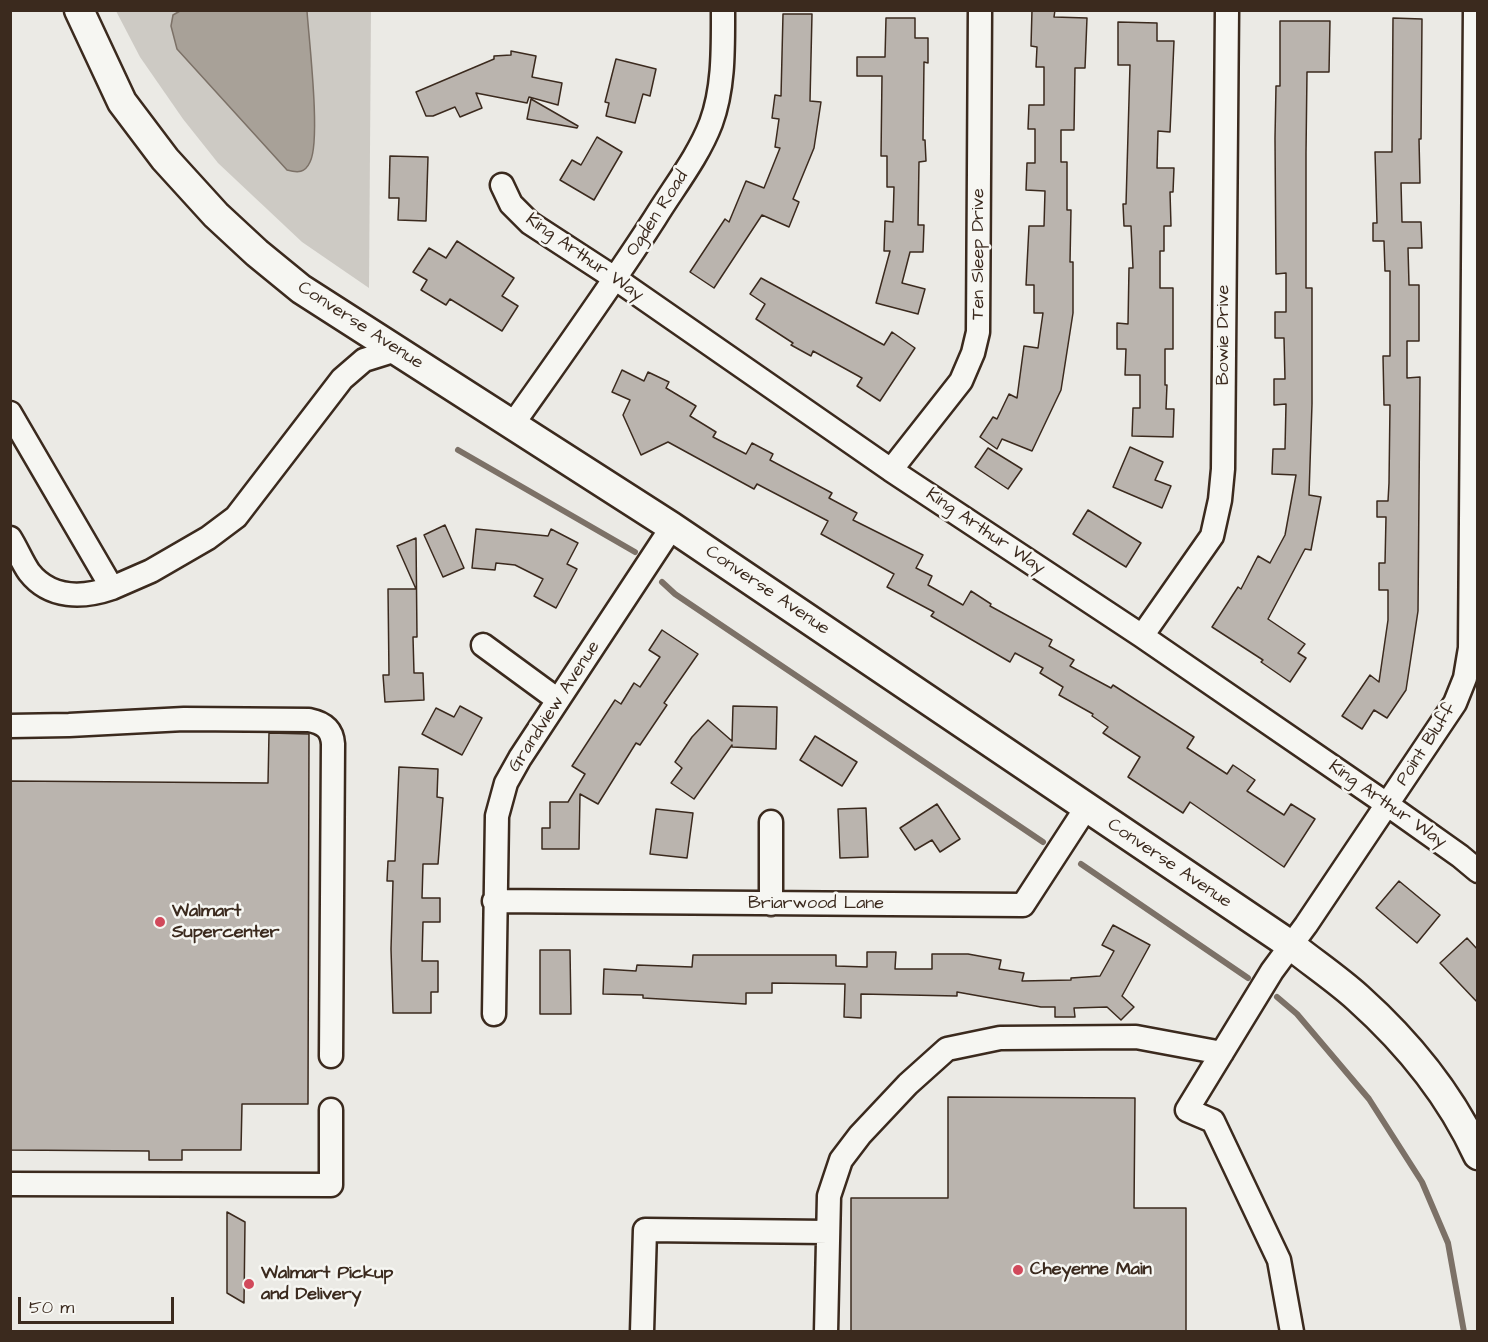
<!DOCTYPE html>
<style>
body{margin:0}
#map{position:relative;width:1488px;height:1342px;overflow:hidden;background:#ebeae5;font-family:"Architects Daughter",sans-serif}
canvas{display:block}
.frame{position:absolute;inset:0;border:12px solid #3b2a1e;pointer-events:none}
.scale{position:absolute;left:18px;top:1297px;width:156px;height:27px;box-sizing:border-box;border:3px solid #3b2a1e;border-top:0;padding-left:8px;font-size:18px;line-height:21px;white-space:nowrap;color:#3b2a1e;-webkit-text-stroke:4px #f6f6f2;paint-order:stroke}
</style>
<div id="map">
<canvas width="1488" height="1342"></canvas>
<div class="frame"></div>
<div class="scale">50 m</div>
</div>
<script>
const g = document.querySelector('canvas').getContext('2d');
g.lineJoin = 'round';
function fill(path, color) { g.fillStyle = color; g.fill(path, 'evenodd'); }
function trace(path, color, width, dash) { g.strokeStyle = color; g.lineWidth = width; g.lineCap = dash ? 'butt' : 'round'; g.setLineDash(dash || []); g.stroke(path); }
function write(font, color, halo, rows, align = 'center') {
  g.font = font + ' "Architects Daughter",sans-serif'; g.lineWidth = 5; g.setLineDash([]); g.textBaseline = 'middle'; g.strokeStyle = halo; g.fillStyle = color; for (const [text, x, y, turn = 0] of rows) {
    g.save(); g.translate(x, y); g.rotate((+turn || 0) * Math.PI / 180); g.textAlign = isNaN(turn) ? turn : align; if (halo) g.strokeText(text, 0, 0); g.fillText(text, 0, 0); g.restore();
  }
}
fill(new Path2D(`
 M116 11H371L369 288 302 242 218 163 183 119 140 57Z`), '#cdcac4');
const water = new Path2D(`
 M180 11H307C309 40 321 141 310 162 305 173 298 173 287 170L177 49 171 26 173 15Z`);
fill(water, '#a8a198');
trace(water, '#7c7167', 1.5);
trace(new Path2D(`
 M458 450 635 552
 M662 582 675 594 1043 842
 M1081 864 1248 978
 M1277 997 1297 1014 1369 1099 1422 1182 1448 1243 1464 1332`), '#7c7167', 6);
const building = new Path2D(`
 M1032 10H1055L1054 17 1087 18 1085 68H1075L1074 130H1061V162H1067V210H1071L1070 262H1073V313L1061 390 1032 451 1002 439 997 449 980 437 993 417 997 419 1009 394 1017 398 1024 346 1038 348 1043 313H1034V285H1026L1029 226H1044L1045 191 1026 190 1027 163H1035V129H1028L1029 105H1044V67H1036L1037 47 1031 46Z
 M783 14H812L810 101 821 102 814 148 793 199 799 202 789 227 762 215 714 288 690 272 725 219 729 222 746 181 764 188 780 148 775 147 779 119 772 118 775 95 781 96Z
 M886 18H915V38H928V63L924 62 923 140H925L926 161 919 162 918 225H924L923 252H910L902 283 925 289 918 314 876 303 890 251H884L885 221 893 222 894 187H887V156H881L882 76H857V57H885Z
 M1393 18 1422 19 1421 139H1419L1420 183H1401L1402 222H1421L1422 248H1408L1409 285H1419V341H1407V378L1420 377 1418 611 1406 690 1387 718 1374 710 1362 729 1342 716 1370 675 1379 682 1388 620V590H1379V563H1385L1386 517H1377V501H1388L1389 483 1390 405H1384L1383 356H1390V271H1385L1384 241H1373V223H1377L1375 152H1392Z
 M1280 21H1330L1329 72H1307L1306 153V288H1312V404L1309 495 1321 497 1311 550 1305 549 1268 619 1305 644 1298 653 1306 658 1290 682 1261 662 1263 660 1212 627 1238 587 1241 589 1258 556 1270 563 1285 535 1296 475 1272 474 1273 449H1285L1286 404 1274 405V379H1285L1284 338H1275V312H1286V273L1276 274 1275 138 1276 86H1280Z
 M1118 22 1157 23V41H1174L1170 132 1158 131 1157 168H1174L1173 192H1170L1171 226H1164V251H1160V288H1173V349H1165V385H1167L1166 409H1174L1173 437 1132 436 1133 408H1140V375H1125L1126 349H1117V323L1128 324 1129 268H1133L1131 226H1124L1123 204H1126L1130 65H1118Z
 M511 51 536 56 532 77 562 83 558 105 529 97 527 103 476 93 482 108 460 117 455 107 433 116H426L416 92 494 59V56L511 55Z
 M616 59 656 69 650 96 643 94 635 123 606 116 609 103 605 102Z
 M531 99 578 126 577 128 527 119Z
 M597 137 622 152 594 200 560 180 572 160 581 165Z
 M390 156 428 157 426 221 398 220 399 198H389Z
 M457 241 514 278 502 296 518 306 502 331 450 299 446 305 421 290 427 280 413 272 429 248 446 258Z
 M761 278 884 345 892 332 915 348 880 401 857 386 862 378 813 351 811 356 791 345 793 343 756 319 765 304 750 294Z
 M622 370 644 381 648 372 669 382 666 388 696 406 690 416 716 432 713 437 746 454 752 443 773 454 770 460 832 493 829 498 857 513 853 520 923 555 916 568 932 576 928 585 963 605 971 591 991 604 990 606 1052 640 1049 646 1074 660 1070 666 1111 688 1113 685 1194 737 1187 748 1227 774 1233 765 1255 780 1247 791 1284 815 1291 804 1315 819 1284 867 1190 802 1183 813 1128 777 1140 757 1103 733 1108 727 1092 716 1093 714 1059 695 1063 687 1040 673 1043 668 1015 653 1010 662 931 616 934 612 887 587 894 574 821 534 828 521 757 484 754 489 668 442 641 455 623 415 630 400 612 392Z
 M1130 447 1163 462 1155 480 1171 486 1162 508 1113 487Z
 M988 448 1022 469 1008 489 975 467Z
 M1088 510 1141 543 1126 567 1073 534Z
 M445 525 464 568 443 577 424 535Z
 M476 529 548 536 551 529 578 543 567 564 577 569 556 608 534 596 543 579 515 565 496 563 495 570 472 568Z
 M416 538 417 637H413L414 673H423L424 700 385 702 383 675H389L388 589H416L397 546Z
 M662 630 698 654 664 703 667 705 640 745 636 743 598 804 580 794 579 849H542V828H550V802H568L585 774 572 766 615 700 621 704 634 683 640 687 660 657 649 650Z
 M460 706 482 718 462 755 422 734 436 708 454 717Z
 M733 706 777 707 776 749 732 747V745L694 799 671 783 682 768 675 762 692 737 708 720 732 741Z
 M269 733 309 734 308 1104H242L241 1150H182V1160H149V1151L10 1150V781L268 783Z
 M815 736 857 762 842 786 800 760Z
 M399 767 438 769 437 797 443 798 438 864H423L422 898H440V922H423L422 961H438V992H431V1013H393L391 949 393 881H387L388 861H395Z
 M937 804 960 839 940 852 932 840 915 850 900 828Z
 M866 808 868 857 840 858 838 809Z
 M656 809 693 813 687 858 650 854Z
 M1399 881 1440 915 1417 943 1376 908Z
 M1113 925 1150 945 1122 996 1134 1007 1121 1020 1107 1007 1074 1008 1075 1017H1055V1007H1041L957 992V996L861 994V1018L844 1017 845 984 772 983V993H746V1004L643 998V995L603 994 604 969 636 971 637 965 692 967 693 955H836V966L867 967V952H896L895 969H932V954H968L1001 960 999 969 1024 973 1022 981 1071 980V978L1100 976 1114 951 1102 945Z
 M1467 938 1478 950V1003L1440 963Z
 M540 950H570L571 1014H540Z
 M948 1097 1135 1098 1134 1208H1186V1332H851V1198H948Z
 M227 1212 245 1222 244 1303 227 1293Z`);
fill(building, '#bab4ae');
trace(building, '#3b2a1e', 1.5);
const minor = new Path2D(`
 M502 185 511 204 530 223 616 279 891 470 1142 636 1388 805 1460 856 1478 871
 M10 413 112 588 151 571 208 538 236 517 342 379 364 360 396 350
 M513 424C561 356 610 288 655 218 674 187 698 157 711 123 724 88 723 48 723 10
 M891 470 961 381 973 353 978 332 980 10
 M10 538C17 549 22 562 29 572 50 599 83 598 112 588
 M1142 636 1212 536 1220 500 1223 469 1227 10
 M483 645 558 700
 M10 726 69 725 184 719 309 720C324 723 332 729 333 744L331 1056
 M771 822V904
 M494 901 1023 905 1086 808
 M494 1014 497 816 506 783 520 758 672 527
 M10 1184 331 1185V1110
 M642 1332 645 1230 828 1232
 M826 1332 829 1196 841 1160 860 1135 908 1084 947 1049 1000 1038 1136 1037 1222 1053
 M1292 1332 1279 1260 1213 1121 1187 1110 1272 971 1306 925 1455 703 1465 678 1470 648 1475 10`);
const major = new Path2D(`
 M79 10 122 102 165 159 216 215 257 253 301 289 672 527 1292 946C1313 963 1337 979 1358 998 1407 1042 1450 1094 1478 1155`);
trace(minor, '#3b2a1e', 27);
trace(major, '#3b2a1e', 33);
trace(minor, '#f6f6f2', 22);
trace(major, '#f6f6f2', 28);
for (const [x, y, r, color] of [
 [160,922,6,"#d1495b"],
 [1018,1270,6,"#d1495b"],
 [249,1284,6,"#d1495b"]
]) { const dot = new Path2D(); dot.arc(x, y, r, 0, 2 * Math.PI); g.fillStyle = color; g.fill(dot); trace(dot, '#f6f6f2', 2); }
write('18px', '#3b2a1e', '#f6f6f2', [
 ["Ogden Road",658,214,-57],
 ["Ten Sleep Drive",979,254,-90],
 ["King Arthur Way",584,258,35],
 ["Converse Avenue",360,326,33],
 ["Bowie Drive",1224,335,-90],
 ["King Arthur Way",985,532,34],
 ["Converse Avenue",767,591,34],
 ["Grandview Avenue",555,707,-57],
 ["Point Bluff",1427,745,-57],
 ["King Arthur Way",1387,805,35],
 ["Converse Avenue",1169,864,34],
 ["Briarwood Lane",816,904]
]);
write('bold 18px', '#3b2a1e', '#f6f6f2', [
 ["Walmart",172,912],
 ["Supercenter",172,933],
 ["Cheyenne Main",1030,1270],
 ["Walmart Pickup",261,1274],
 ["and Delivery",261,1295]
], 'left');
</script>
